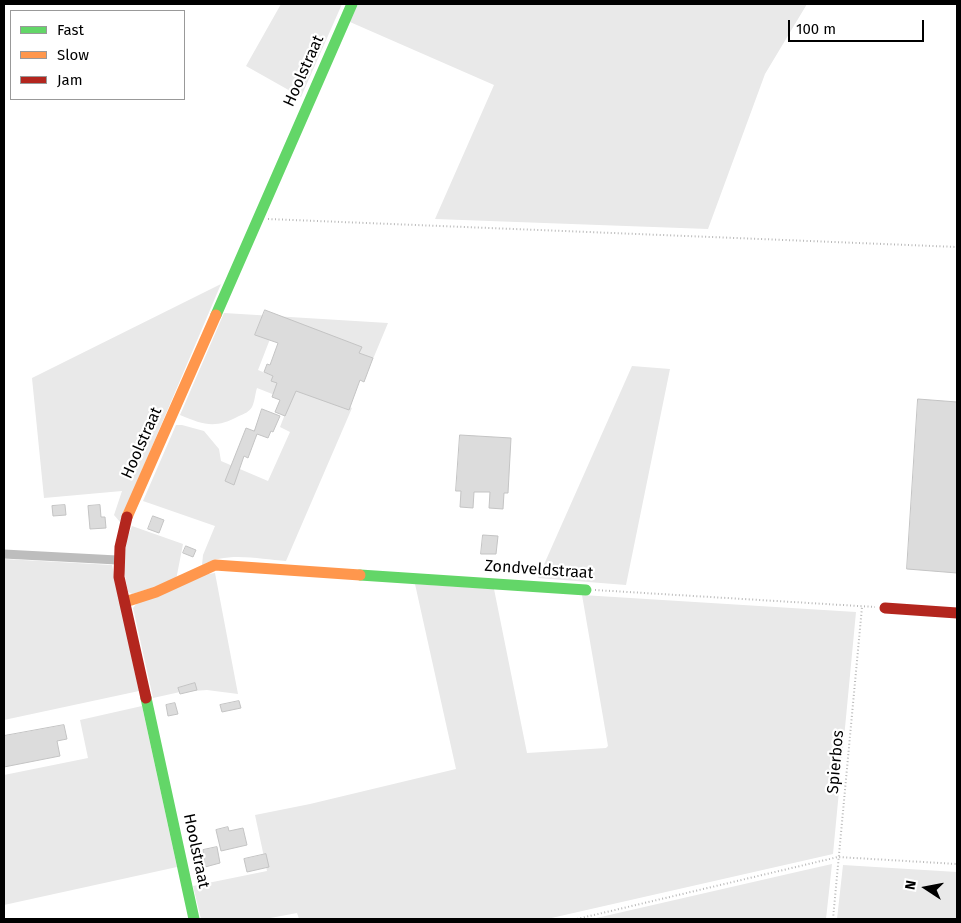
<!DOCTYPE html>
<style>
body{margin:0}
#map{position:relative;width:961px;height:923px;overflow:hidden;background:#fff;font-family:"Fira Sans",sans-serif}
canvas{display:block}
.frame{position:absolute;inset:0;border:5px solid #000;pointer-events:none}
.legend{position:absolute;left:10px;top:10px;width:175px;height:90px;box-sizing:border-box;background:#fff;border:1px solid #999;margin:0;padding:6px 9px;list-style:none;font-size:15px;color:#000}
.legend li{display:flex;align-items:center;gap:10px;height:25px}
.legend b{width:25px;border:1px solid #999}
.north{position:absolute;left:901px;top:863px;width:50px;height:50px;-webkit-text-stroke:4px #fff;paint-order:stroke;rotate:281deg;font-size:14px;font-weight:700;line-height:20px;text-align:center;color:#000}
.north::after{content:'';display:block;margin:auto;width:18px;height:22px;background:#000;clip-path:polygon(50% 0,100% 100%,50% 72%,0 100%)}
.scale{position:absolute;left:788px;top:20px;width:136px;height:22px;box-sizing:border-box;border:2px solid #000;border-top:0;padding-left:6px;font-size:15px;line-height:18px;white-space:nowrap;color:#000;-webkit-text-stroke:4px #fff;paint-order:stroke}
</style>
<div id="map">
<canvas width="961" height="923"></canvas>
<div class="frame"></div>
<ul class="legend">
<li><b style="height:6px;background:#63d668"></b>Fast</li>
<li><b style="height:6px;background:#ff974d"></b>Slow</li>
<li><b style="height:6px;background:#b3261e"></b>Jam</li>
</ul>
<div class="north">N</div>
<div class="scale">100 m</div>
</div>
<script>
const g = document.querySelector('canvas').getContext('2d');
g.lineJoin = 'round';
function fill(path, color) { g.fillStyle = color; g.fill(path, 'evenodd'); }
function trace(path, color, width, dash) { g.strokeStyle = color; g.lineWidth = width; g.lineCap = dash ? 'butt' : 'round'; g.setLineDash(dash || []); g.stroke(path); }
function write(font, color, halo, rows, align = 'center') {
  g.font = font + ' "Fira Sans",sans-serif'; g.lineWidth = 4.5; g.setLineDash([]); g.textBaseline = 'middle'; g.strokeStyle = halo; g.fillStyle = color; for (const [text, x, y, turn = 0] of rows) {
    g.save(); g.translate(x, y); g.rotate((+turn || 0) * Math.PI / 180); g.textAlign = isNaN(turn) ? turn : align; if (halo) g.strokeText(text, 0, 0); g.fillText(text, 0, 0); g.restore();
  }
}
fill(new Path2D(`
 M281 4H342L301 97 246 66Z
 M358 4H807L765 74 708 229 435 219 494 85 350 22Z
 M221 284 120 522 114 515 122 491 44 498 32 378Z
 M224 313 388 323 373 359 277 321 258 370 352 408 286 561C260 559 226 551 202 565L203 555 215 526 143 501 176 425H182L204 431 219 449 221 461 268 481 290 432 280 427 290 401 257 388C255 394 255 401 252 407 249 412 244 414 239 416 215 429 204 425 180 415Z
 M632 366 670 369 626 585 538 578Z
 M132 526 183 544 176 580 132 594 128 592 121 554Z
 M4 559 112 565 139 691 4 720Z
 M215 573 238 694 207 690 180 692 153 698 133 608 138 602 202 575Z
 M415 584 494 589 527 753 606 748 608 746 582 595 856 612 833 854 547 919H299L297 913 265 919H201L193 886 267 871 255 815 310 804 456 769Z
 M142 706 177 867 4 905V775L88 758 80 720Z
 M832 864 826 919H592L801 871Z
 M843 865 957 872V919H837Z`), '#e9e9e9');
const building = new Path2D(`
 M265 310 362 347 359 353 373 358 364 382 360 380 349 410 296 391 285 416 275 412 280 400 272 397 277 383 271 381 273 376 264 372 267 364 270 365 278 343 255 335Z
 M918 399 957 402V573L907 569Z
 M262 409 280 416 273 432 271 431 268 438 257 434 248 458 244 456 234 485 225 481 246 428 254 431Z
 M460 435 511 438 508 493H504L503 509 489 508 490 492H474L473 508 460 507 461 491H456Z
 M65 505 66 515 53 516 52 506Z
 M100 505 101 517H105L106 528 90 529 88 506Z
 M153 516 164 520 159 533 148 529Z
 M483 535 498 536 496 554H481Z
 M186 546 196 550 193 557 183 553Z
 M195 683 197 690 180 694 178 688Z
 M239 701 241 708 222 712 220 705Z
 M175 703 178 714 168 716 166 705Z
 M64 725 67 739 57 741 60 756 4 767V736Z
 M228 827 229 831 243 828 247 845 221 851 216 830Z
 M217 847 220 863 205 867 203 850Z
 M266 854 269 867 247 872 244 859Z`);
fill(building, '#dcdcdc');
trace(building, '#c4c4c4', 1);
trace(new Path2D(`
 M268 219 957 247
 M595 590 875 607
 M577 919 838 857 957 864
 M833 919 862 607`), '#b8b8b8', 2, [1, 2.5]);
trace(new Path2D(`
 M4 554 117 560`), '#bdbdbd', 9);
trace(new Path2D(`
 M216 315 352 4
 M360 575 586 590
 M146 698 194 919`), '#63d668', 11);
trace(new Path2D(`
 M127 517 216 315
 M125 602 156 592 215 565 360 575`), '#ff974d', 11);
trace(new Path2D(`
 M127 517 120 547 119 577 146 698
 M885 608 957 613`), '#b3261e', 11);
write('16px', '#000', '#fff', [
 ["Hoolstraat",304,71,-66],
 ["Hoolstraat",142,443,-66],
 ["Zondveldstraat",539,570,4],
 ["Spierbos",836,762,-85],
 ["Hoolstraat",196,851,78]
]);
</script>
